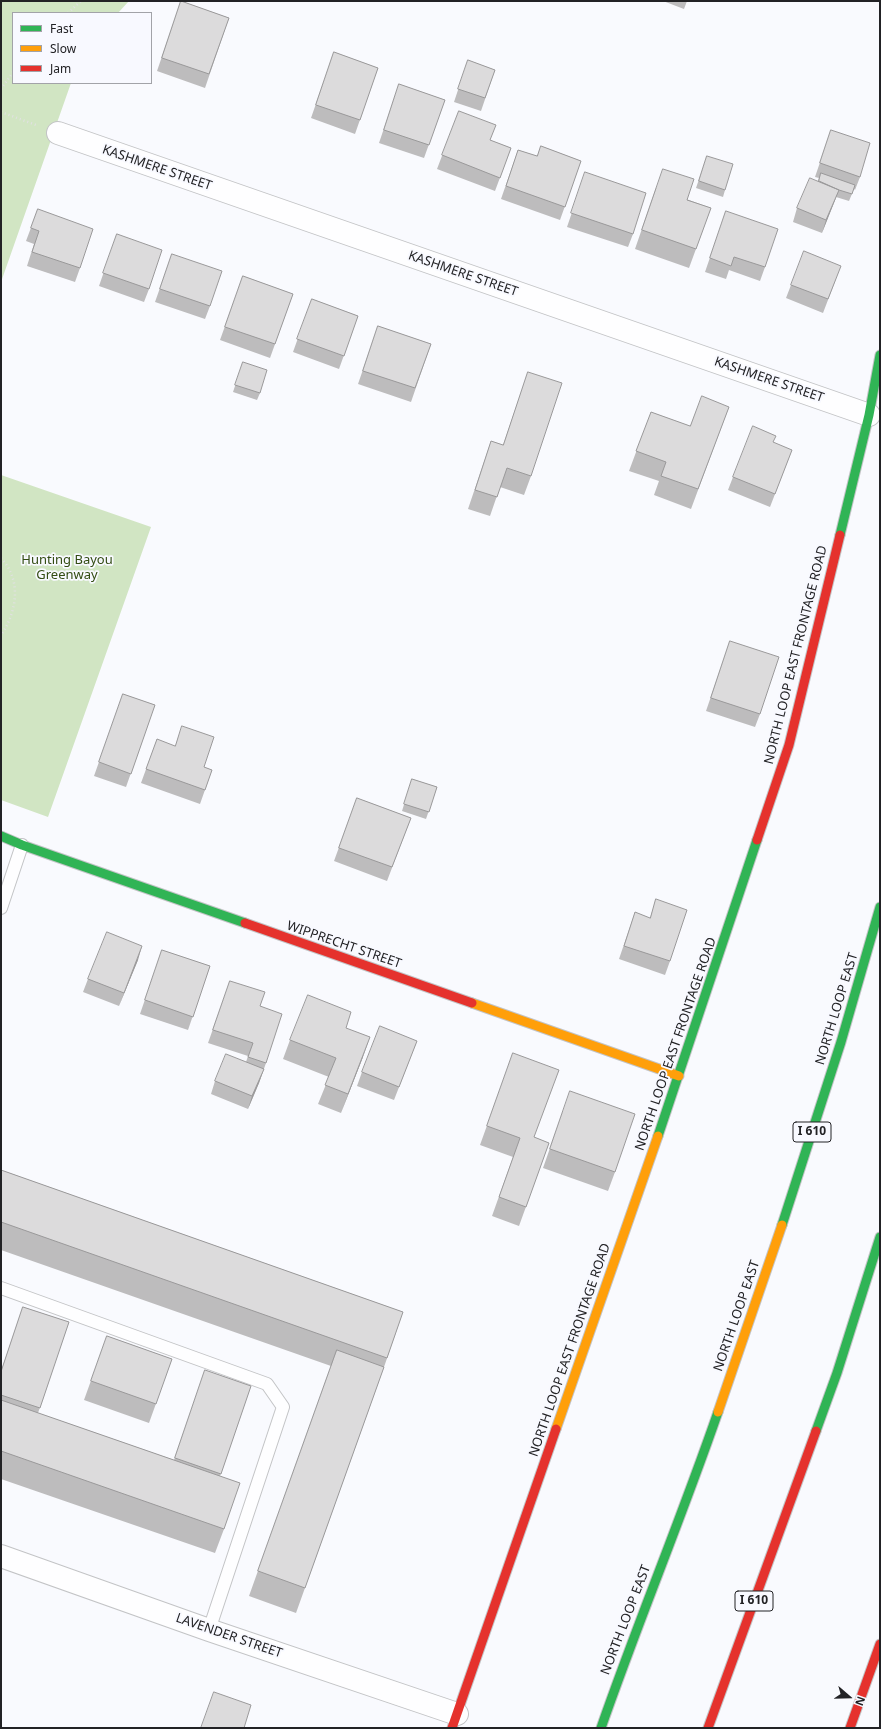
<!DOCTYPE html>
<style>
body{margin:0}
#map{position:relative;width:881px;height:1729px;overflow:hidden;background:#f9fafe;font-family:"Noto Sans",sans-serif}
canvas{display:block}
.frame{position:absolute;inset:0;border:2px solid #222225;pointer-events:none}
.legend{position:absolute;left:12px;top:12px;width:140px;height:72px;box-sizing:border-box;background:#f8f9ff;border:1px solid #a2a3a8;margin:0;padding:5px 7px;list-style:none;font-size:12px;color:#222225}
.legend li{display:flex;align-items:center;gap:8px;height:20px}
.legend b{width:20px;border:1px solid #a2a3a8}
.north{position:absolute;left:829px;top:1677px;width:40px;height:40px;-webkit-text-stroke:3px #f8f9ff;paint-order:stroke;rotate:110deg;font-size:11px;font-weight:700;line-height:16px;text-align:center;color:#222225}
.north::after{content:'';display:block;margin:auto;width:14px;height:18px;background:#222225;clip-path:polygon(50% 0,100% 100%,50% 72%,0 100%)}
</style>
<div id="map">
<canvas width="881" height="1729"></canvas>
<div class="frame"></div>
<ul class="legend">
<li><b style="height:5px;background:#30b455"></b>Fast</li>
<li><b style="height:5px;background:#ff9f0a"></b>Slow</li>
<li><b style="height:5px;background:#e5322d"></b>Jam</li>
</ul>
<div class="north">N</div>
</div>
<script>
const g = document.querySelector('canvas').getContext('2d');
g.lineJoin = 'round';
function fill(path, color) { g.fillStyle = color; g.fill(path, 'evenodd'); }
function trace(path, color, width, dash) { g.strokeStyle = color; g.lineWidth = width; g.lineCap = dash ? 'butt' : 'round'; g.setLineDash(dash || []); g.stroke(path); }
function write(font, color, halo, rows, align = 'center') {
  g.font = font + ' "Noto Sans",sans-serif'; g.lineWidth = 3.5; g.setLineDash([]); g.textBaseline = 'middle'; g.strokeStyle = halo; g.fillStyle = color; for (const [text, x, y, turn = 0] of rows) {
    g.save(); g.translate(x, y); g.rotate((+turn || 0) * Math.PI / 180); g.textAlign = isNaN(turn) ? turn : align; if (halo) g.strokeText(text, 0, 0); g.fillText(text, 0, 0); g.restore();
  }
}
fill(new Path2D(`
 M1 1H129L118 13H13V83H71L1 282Z
 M1 475 151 527 48 817 1 800Z`), '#d1e5c3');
const lane = new Path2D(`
 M1 908 22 845
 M1 1288 267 1384 283 1407 209 1630`);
const street = new Path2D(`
 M58 133 869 415
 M1 1556 209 1630 457 1714`);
const fast = new Path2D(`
 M840 535 869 415 880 355
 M1 836 22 845 245 923
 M658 1136 757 840
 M782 1225 841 1042 880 907
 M816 1431 837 1373 880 1237
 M601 1728C638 1622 681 1519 718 1412`);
const slow = new Path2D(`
 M472 1003 679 1076
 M718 1412 782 1225
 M556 1429 658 1136`);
const jam = new Path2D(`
 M757 840 789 745 840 535
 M245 923 472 1003
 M452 1728 556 1429
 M708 1728 816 1431
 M850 1728 880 1644`);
trace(lane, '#c3c4c6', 14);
trace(street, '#c3c4c6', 24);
trace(fast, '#c3c4c6', 11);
trace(slow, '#c3c4c6', 11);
trace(jam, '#c3c4c6', 11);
trace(new Path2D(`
 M68 13 81 1
 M1 89 13 72
 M1 112 36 125
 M1 558C22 580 17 612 1 635`), '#e1e1e2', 2.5, [1, 3]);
trace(lane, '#fefeff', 12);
trace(street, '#fefeff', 22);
trace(fast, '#30b455', 9);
trace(slow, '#ff9f0a', 9);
trace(jam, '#e5322d', 9);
fill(new Path2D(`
 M181 1 229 18 205 88 157 71Z
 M663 1H687L684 9Z
 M334 52 378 68 355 134 311 118Z
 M468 60 495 70 481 111 454 102Z
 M399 84 445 100 424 158 379 143Z
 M459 111 490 140 511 148 495 191 437 169Z
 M831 130 860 177 855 190 854 189 849 201 836 197 822 233 793 222 797 208 818 181 819 178 815 177Z
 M541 146 581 161 560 220 501 199 518 150 537 156Z
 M707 156 725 190 723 197 696 188Z
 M581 186 633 234 628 247 567 227Z
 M656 188 711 208 689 268 635 249Z
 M38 209 80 268 75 282 27 266 34 244 26 241Z
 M726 211 765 267 760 281 729 270 726 279 705 272Z
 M117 234 149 289 144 302 99 286Z
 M172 254 210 306 205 319 155 302Z
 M243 276 293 294 270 358 220 340Z
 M836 279 823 313 786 298 791 285Z
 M312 299 358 316 339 369 293 352Z
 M378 326 431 344 411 402 358 384Z
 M243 362 260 393 257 400 233 392Z
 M528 372 531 476 524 495 500 487 490 516 468 509 491 441 503 445Z
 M729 407 691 509 654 495 659 481 629 471 651 412 690 426Z
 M792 450 770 507 728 490 733 477Z
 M730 641 760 714 755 727 706 711Z
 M123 694 155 705 126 787 94 776Z
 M157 739 204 767 212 770 200 804 141 783Z
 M412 779 437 787 426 819 402 811Z
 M357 798 411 818 387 881 334 861Z
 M656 899 670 961 665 975 619 959 635 912 650 918Z
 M162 950 210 966 188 1030 140 1014Z
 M138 960 119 1006 83 992 88 979Z
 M230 981 260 1006 266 1063 259 1083 248 1109 211 1094 215 1081 246 1062 248 1056 208 1043Z
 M346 1028 363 1057 341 1113 318 1104 329 1077 283 1059 290 1040Z
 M417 1041 394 1100 357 1086 362 1072Z
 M513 1053 534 1137 549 1143 519 1226 492 1216 513 1157 480 1145Z
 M563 1111 615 1172 608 1191 543 1168Z
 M1 1170 403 1312 384 1367 296 1613 249 1596 331 1366 1 1250Z
 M23 1307 69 1322 38 1413 174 1460 205 1370 251 1386 220 1476 224 1529 215 1553 1 1479V1371Z
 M107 1336 172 1359 149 1423 84 1400Z`), '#bdbcbd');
fill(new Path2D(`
 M839 190 834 203 822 233 826 220Z
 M142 946 138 960 119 1006 124 993Z
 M370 1037 363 1057 341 1113 348 1094Z
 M264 1069 259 1083 248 1109 252 1096Z`), '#9a999a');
const building = new Path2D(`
 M181 1 229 18 209 74 162 58Z
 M334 52 378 68 360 120 316 105Z
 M468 60 495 70 485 98 458 89Z
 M399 84 445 100 429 145 384 130Z
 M459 111 496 125 490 140 511 148 500 178 442 155Z
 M831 130 870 143 860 177 820 163Z
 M541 146 581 161 565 207 506 186 518 150 537 156Z
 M707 156 733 164 725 190 699 181Z
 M663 169 694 179 687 200 711 208 696 249 642 230Z
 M585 172 646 193 633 234 571 213Z
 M821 173 855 185 852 194 839 190 819 181Z
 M810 178 839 190 826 220 797 208Z
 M38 209 93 229 80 268 32 252 39 231 31 228Z
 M726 211 778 229 765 267 734 257 731 266 710 258Z
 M117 234 162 250 149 289 103 273Z
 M804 251 841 266 828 299 791 285Z
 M172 254 222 271 210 306 160 289Z
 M243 276 293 294 275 344 225 327Z
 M312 299 358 316 344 356 297 339Z
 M378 326 431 344 415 388 363 371Z
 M243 362 267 370 260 393 235 385Z
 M528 372 562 383 531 476 507 468 497 497 475 490 491 441 503 445Z
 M702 396 729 407 698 489 661 476 666 462 636 451 651 412 690 426Z
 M753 426 776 436 773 442 792 450 775 494 733 477Z
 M730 641 779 657 760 714 711 698Z
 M123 694 155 705 131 774 99 762Z
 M182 726 214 737 204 767 212 770 205 790 146 769 157 739 175 746Z
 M412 779 437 787 429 812 404 804Z
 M357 798 411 818 392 867 339 848Z
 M656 899 687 910 670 961 624 946 635 912 650 918Z
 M107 932 142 946 124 993 88 979Z
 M162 950 210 966 193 1017 145 1000Z
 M230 981 265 992 260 1006 282 1014 266 1063 248 1057 253 1043 213 1030Z
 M308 995 351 1012 346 1028 370 1037 348 1094 325 1085 336 1058 290 1040Z
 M380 1026 417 1041 399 1087 362 1072Z
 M513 1053 559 1070 534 1137 549 1143 526 1207 499 1197 520 1138 487 1126Z
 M226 1054 264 1069 252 1096 215 1081Z
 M570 1091 635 1114 615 1172 550 1149Z
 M1 1170 403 1312 387 1358 1 1222Z
 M23 1307 69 1322 40 1408 1 1395V1372Z
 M107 1336 172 1359 156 1404 91 1381Z
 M337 1350 384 1367 305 1588 258 1571Z
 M205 1370 251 1386 221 1474 175 1458Z
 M1 1400 240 1483 224 1529 1 1451Z
 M214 1692 251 1705 244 1728H201Z`);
fill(building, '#dcdbdc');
trace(building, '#9a999a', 1);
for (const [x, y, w] of [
 [812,1132,38],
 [754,1601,38]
]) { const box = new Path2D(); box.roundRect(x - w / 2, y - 10, w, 20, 3); g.fillStyle = '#f8f9ff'; g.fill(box); trace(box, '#222225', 1); }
write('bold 12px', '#222225', null, [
 ["I 610",812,1132],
 ["I 610",754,1601]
]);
write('13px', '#222225', '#f8f9ff', [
 ["KASHMERE STREET",157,168,19],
 ["KASHMERE STREET",463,274,19],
 ["KASHMERE STREET",769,380,19],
 ["NORTH LOOP EAST FRONTAGE ROAD",796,655,-76],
 ["WIPPRECHT STREET",344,945,19],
 ["NORTH LOOP EAST",837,1009,-73],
 ["NORTH LOOP EAST FRONTAGE ROAD",676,1044,-71],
 ["NORTH LOOP EAST",737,1316,-71],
 ["NORTH LOOP EAST FRONTAGE ROAD",570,1350,-71],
 ["NORTH LOOP EAST",626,1620,-69],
 ["LAVENDER STREET",229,1636,19]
]);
write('13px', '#324c12', '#f8f9ff', [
 ["Hunting Bayou",67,560],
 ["Greenway",67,575]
]);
</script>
